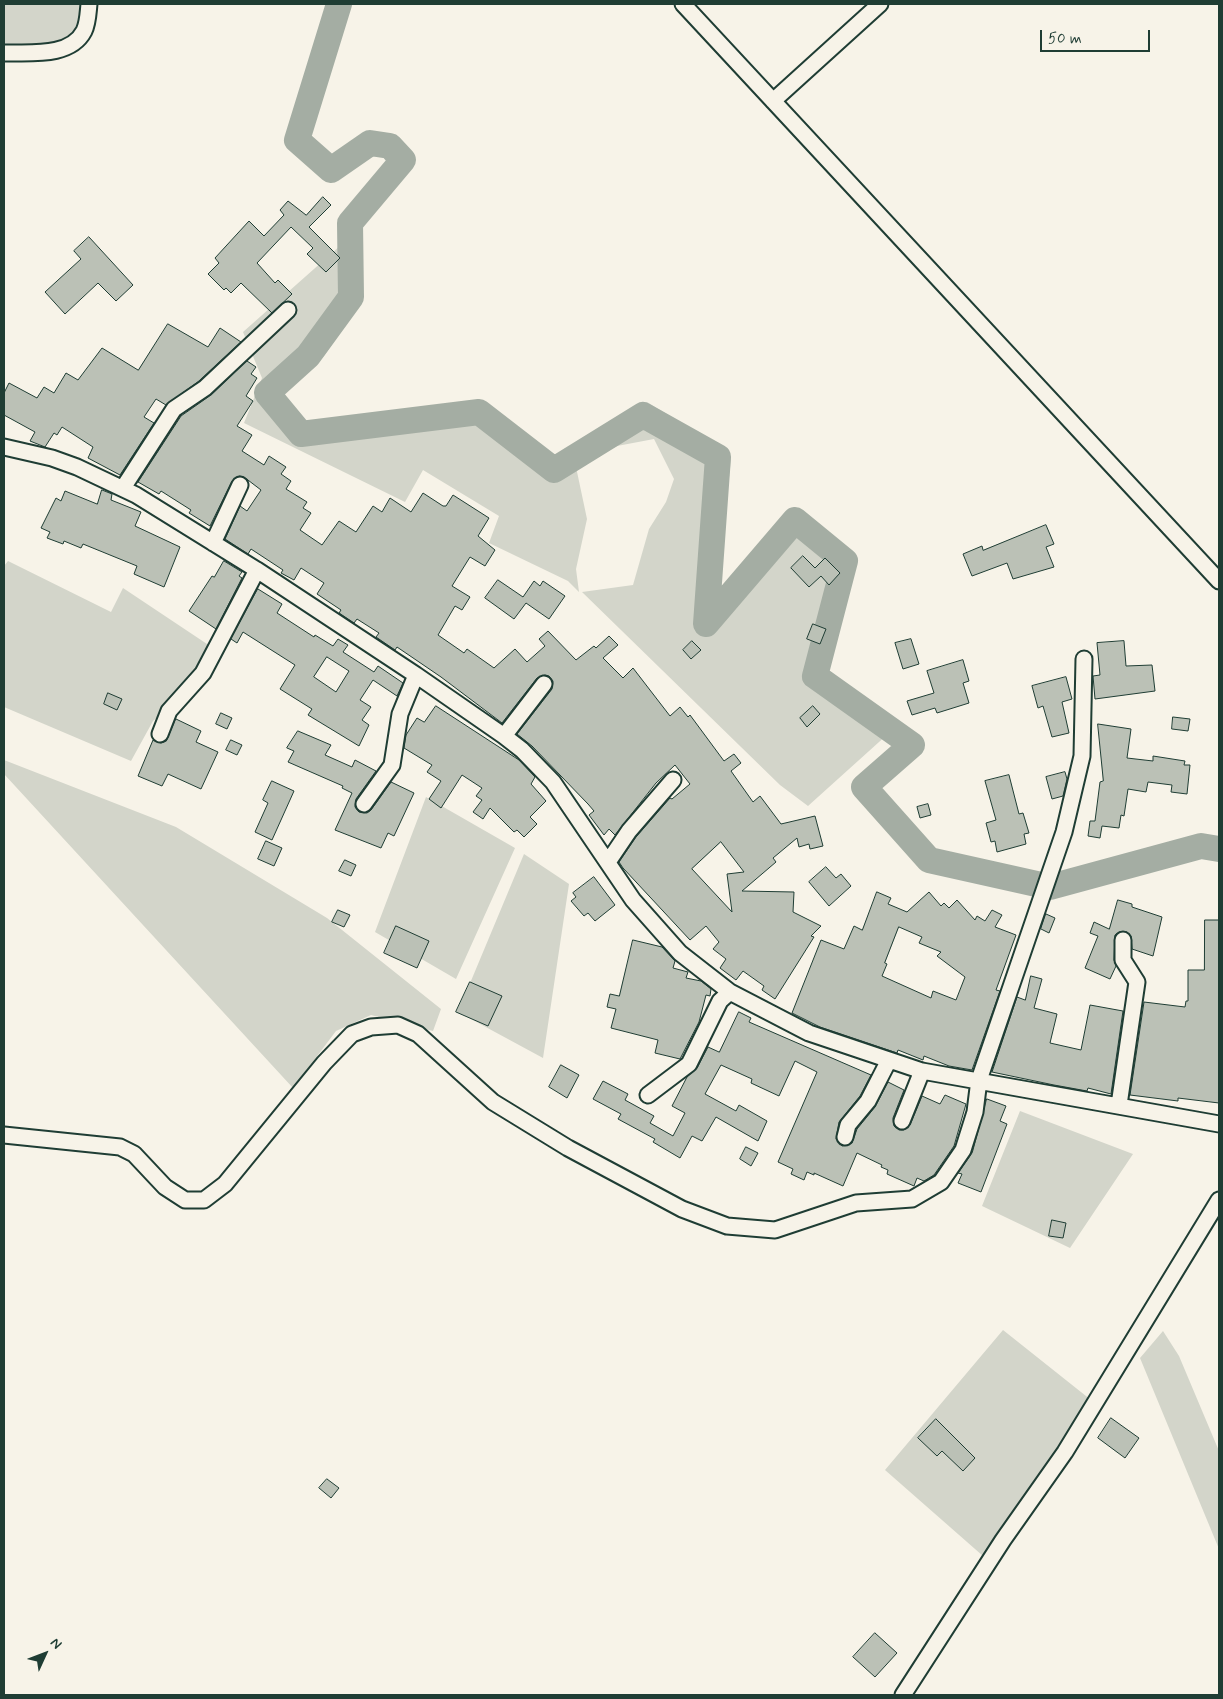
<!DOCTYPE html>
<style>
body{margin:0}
#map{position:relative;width:1223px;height:1699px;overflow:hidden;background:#f7f3e8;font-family:Mynerve,sans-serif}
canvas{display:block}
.frame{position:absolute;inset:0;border:5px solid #1f3d34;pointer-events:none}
.north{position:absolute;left:20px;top:1629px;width:50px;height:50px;-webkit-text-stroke:4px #f7f3e8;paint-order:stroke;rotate:47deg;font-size:14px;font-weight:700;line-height:20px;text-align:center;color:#1f3d34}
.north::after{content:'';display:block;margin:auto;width:18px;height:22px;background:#1f3d34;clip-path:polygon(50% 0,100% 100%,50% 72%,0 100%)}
.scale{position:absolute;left:1040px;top:30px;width:110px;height:22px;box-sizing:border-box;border:2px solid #1f3d34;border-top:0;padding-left:6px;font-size:15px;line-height:18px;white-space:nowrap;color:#1f3d34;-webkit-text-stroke:4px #f7f3e8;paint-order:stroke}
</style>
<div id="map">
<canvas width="1223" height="1699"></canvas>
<div class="frame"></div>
<div class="north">N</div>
<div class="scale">50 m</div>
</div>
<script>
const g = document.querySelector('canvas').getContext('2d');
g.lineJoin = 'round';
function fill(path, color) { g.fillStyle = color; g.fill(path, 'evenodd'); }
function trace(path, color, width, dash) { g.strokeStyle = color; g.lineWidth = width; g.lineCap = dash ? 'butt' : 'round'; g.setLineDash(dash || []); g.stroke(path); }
fill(new Path2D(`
 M4 4H82L81 29 56 46 4 48Z
 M359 229 360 304 324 356 281 391 308 423 484 404 556 456 647 402 706 438 731 459 716 600 794 508 855 561 823 674 899 724 808 806 780 785 582 592 633 585 649 529 666 502 674 479 654 439 617 446 576 467 587 519 576 569 579 592 568 581 489 543 499 516 423 470 405 502 244 423 262 378 243 332Z
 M8 561 111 612 123 588 210 646 195 684 153 721 131 761 4 707V566Z
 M4 760 176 827 327 918 441 1009 433 1031 371 1015 336 1031 293 1088 4 774Z
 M426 797 515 848 456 979 375 932Z
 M524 854 569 884 543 1058 458 1012Z
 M1020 1111 1133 1154 1070 1248 982 1206Z
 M1003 1330 1091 1400 983 1556 885 1470Z
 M1163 1331 1179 1356 1219 1451V1549L1140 1358Z`), '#d3d5ca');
trace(new Path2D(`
 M339 4 297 140 331 170 370 143 390 146 403 160 350 223 351 297 308 356 267 393 301 434 479 412 554 470 643 415 718 457 706 624 795 520 845 561 815 676 912 745 864 787 929 860 1050 887 1201 846 1219 849`), '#a4ada3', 26);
const building = new Path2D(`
 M323 197 331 205 309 227 340 258 326 272 307 254 313 248 291 227 257 263 275 283 278 280 292 294 272 313 241 283 231 293 226 288 224 290 208 274 219 263 215 258 249 221 264 236 284 215 280 210 288 201 306 215Z
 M89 237 133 285 116 301 98 283 65 314 45 292 81 259 74 251Z
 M168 324 208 347 220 328 241 342 199 381 166 405 156 399 144 417 154 423 120 475 88 458 93 447 62 427 57 435 54 433 45 447 30 441 35 432 4 415V393L9 383 37 398 44 387 54 393 66 373 78 380 102 348 138 370Z
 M247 361 256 367 251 374 257 378 246 396 253 401 237 426 252 435 242 451 264 465 269 456 286 467 281 474 291 481 286 489 307 502 303 508 311 513 300 530 322 545 339 521 356 532 373 506 382 512 390 498 411 512 423 493 443 506H446L453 495 489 518 478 536 495 550 485 566 470 557 452 586 470 597 462 610 455 606 438 635 464 653 467 649 494 668 515 649 527 662 545 646 539 639 548 631 576 660 594 646 596 648 609 636 618 645 603 658 623 678 633 668 670 716 680 707 688 717 690 715 724 761 734 754 741 763 731 771 753 802 760 796 781 824 815 816 823 846 810 849 809 844 799 847 797 838 773 858 776 862 742 891 794 892 793 912 821 926 811 936 814 937 775 999 762 990 764 986 743 971 736 980 720 968 726 959 713 949 719 942 706 926 690 940 623 868 619 862 636 837 670 798 672 799 690 784 675 765 656 783 615 835 609 829 604 835 589 815 594 811 588 804 532 746 517 734 552 689 553 681 549 676 545 675 537 678 502 723 441 677 397 647 395 650 376 637 379 633 357 619 354 623 339 613 341 610 317 594 324 583 301 568 294 580 281 573 283 570 251 549 248 554 225 539 240 506 247 511 261 490 244 477 239 476 232 481 210 526 189 513 191 510 161 491 159 494 138 482 181 416 211 395ZM721 842 744 872 727 874 732 912 692 869Z
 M102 490 112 494 111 500 141 512 135 526 180 547 164 587 134 574 137 566 83 544 81 548 64 541 63 544 47 538 50 532 41 528 56 498 61 501 65 491 97 504Z
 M1046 525 1054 544 1046 547 1054 567 1013 579 1007 563 972 576 963 554 982 546 983 550Z
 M803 556 815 568 825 558 840 573 829 585 821 576 809 587 791 568Z
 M224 561 242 572 239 576 242 578 216 629 189 611 212 576 214 577Z
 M498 580 523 597 534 581 540 586 543 581 565 596 549 619 526 603 514 619 485 598Z
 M258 589 282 604 277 613 314 637 315 635 333 646 338 639 348 645 343 652 374 672 378 666 403 683 397 696 373 680 360 700 371 707 362 720 369 725 359 746 308 715 312 709 280 689 295 665 243 632 237 643 231 639ZM327 657 349 671 336 692 314 677Z
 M813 624 826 629 820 644 807 639Z
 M911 639 919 664 903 669 895 643Z
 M692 641 701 650 691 659 683 650Z
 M1124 641 1126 666 1152 665 1155 691 1095 699 1093 676 1100 675 1097 643Z
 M963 660 969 681 963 683 969 703 937 713 935 708 912 715 907 701 934 693 927 671Z
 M1066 677 1072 699 1062 702 1069 733 1052 737 1043 706 1038 708 1032 686Z
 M108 693 122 699 117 710 104 704Z
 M436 706 519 760 535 777 531 784 546 801 530 817 537 824 524 837 517 830 514 832 490 808 483 819 473 812 482 800 476 796 482 788 462 775 441 808 429 799 441 781 427 772 432 765 404 748 406 735 417 718 424 722Z
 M813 706 820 714 807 727 800 718Z
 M221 713 232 718 227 729 216 724Z
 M1173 717 1190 719 1188 731 1172 729Z
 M176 719 201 731 196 742 218 752 201 789 168 774 162 786 138 776 153 740 161 743 166 741Z
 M1098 724 1131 729 1127 758 1153 761V756L1185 761 1184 765H1190L1187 794 1171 792 1172 785 1148 782 1146 792 1128 789 1124 816 1121 815 1119 828 1102 826 1100 838 1088 836 1090 821H1095L1100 782 1103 781Z
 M298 731 331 745 325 755 352 767 355 760 376 771 356 799 355 807 359 812 367 813 371 810 391 782 414 793 394 836 388 833 381 848 335 830 352 793 342 788 343 786 288 762 294 751 287 748Z
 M231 740 242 745 237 755 226 750Z
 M1065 772 1067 779 1063 796 1052 799 1046 777Z
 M1009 775 1019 814 1023 813 1029 833 1024 834 1026 844 997 852 995 841 991 842 986 823 996 820 985 781Z
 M272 781 294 791 272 840 255 832 268 803 263 800Z
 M928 804 931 815 920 818 917 807Z
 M266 841 282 848 274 866 258 859Z
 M345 860 356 865 351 876 339 871Z
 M826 867 836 878 841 874 851 886 829 906 809 882Z
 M594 877 615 905 595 921 588 913 584 916 571 901 576 897 573 893Z
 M877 892 891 898 888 904 907 912 929 892 941 906 944 903 949 908 957 900 975 920 977 916 985 921 992 910 1002 915 995 927 1016 935 996 990 1000 991 972 1070 949 1066 924 1056 923 1060 898 1050 897 1053 820 1027 792 1013 821 940 844 949 854 926 862 930ZM899 927 922 937 919 943 941 952 937 956 965 977 956 1000 933 991 931 998 882 976 887 964 885 963Z
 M1118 900 1132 904V907L1162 917 1153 956 1132 949 1131 936 1127 932H1119L1115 935 1114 960 1116 966 1110 979 1085 968 1098 936 1090 933 1094 922 1109 929Z
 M338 910 350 915 344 927 332 922Z
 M1046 914 1055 918 1049 933 1041 929Z
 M1205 920H1219V1103L1178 1098V1101L1130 1095 1144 1002 1185 1007 1186 1001H1188V970H1204Z
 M396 926 429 941 417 968 384 953Z
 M633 940 662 947 675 961 673 968 688 972 686 978 701 981 711 989 710 996 706 995 699 1022 680 1059 655 1053 658 1040 611 1028 616 1009 607 1007 610 994 619 996Z
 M1031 976 1042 979 1034 1008 1057 1014 1050 1043 1081 1050 1090 1005 1123 1011 1111 1094 1088 1088 1087 1091 1054 1085 992 1072 1017 997 1025 1000Z
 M470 982 502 996 488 1026 456 1012Z
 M739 1012 751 1018 749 1022 871 1075 860 1096 839 1122 836 1139 842 1146 852 1143 857 1129 875 1107 888 1082 904 1090 893 1118 894 1126 899 1130H904L910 1125 922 1096 940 1104 945 1095 966 1104 954 1146 934 1175 924 1181 917 1178 914 1186 887 1174 888 1170 881 1167 882 1165 857 1153 843 1186 814 1173V1175L807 1172 804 1180 791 1174 793 1169 778 1162 817 1072 795 1061 779 1096 751 1083 752 1079 721 1065 705 1094 736 1111 739 1105 767 1121 758 1141 716 1117 702 1141 692 1136 680 1158 653 1142 655 1139 618 1119 621 1114 593 1099 603 1081 628 1094 625 1100 654 1116 650 1123 673 1136 685 1113 672 1106 687 1077 697 1068 708 1047 719 1052Z
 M561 1065 579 1075 567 1098 549 1087Z
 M987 1099 1006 1106 1000 1121 1007 1124 981 1192 958 1183 962 1174 958 1173 972 1153Z
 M746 1147 758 1153 751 1166 740 1159Z
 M1052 1220 1066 1223 1063 1238 1049 1236Z
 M1111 1418 1139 1438 1125 1458 1098 1438Z
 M936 1419 975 1458 963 1471 942 1451 937 1456 918 1438Z
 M327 1479 339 1488 331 1498 319 1488Z
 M875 1633 897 1653 875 1677 853 1657Z`);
fill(building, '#bbc1b6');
trace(building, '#1f3d34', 1);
const minor = new Path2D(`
 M683 4 1219 581
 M4 53C29 52 70 58 84 31 88 23 88 13 89 4
 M773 101 880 4
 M4 447 52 458 77 467 136 495 257 570 416 675 504 736 522 750 553 782 633 900 680 953 730 992 809 1033 922 1071 1219 1124
 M123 488 174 409 205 388 288 310
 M213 543 240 485
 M160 734 169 711 203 673 257 570
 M504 736 544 684
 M364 804 392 765 400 714 416 675
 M608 862 629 831 673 780
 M648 1095 689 1064 720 1001 730 992
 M1119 1105 1137 982 1123 960V940
 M902 1121 922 1071
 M4 1135 120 1147 134 1154 165 1187 185 1200H204L225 1184 324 1063 352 1034 371 1027 398 1025 418 1034 493 1102 568 1148 682 1209 727 1226 775 1230 856 1203 912 1199 941 1182 963 1150 975 1112 979 1080 1064 832 1082 756 1084 659
 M845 1137 848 1125 868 1101 889 1060
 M903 1695 1003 1540 1065 1452 1219 1200`);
trace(minor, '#1f3d34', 19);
trace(minor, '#f7f3e8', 15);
</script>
